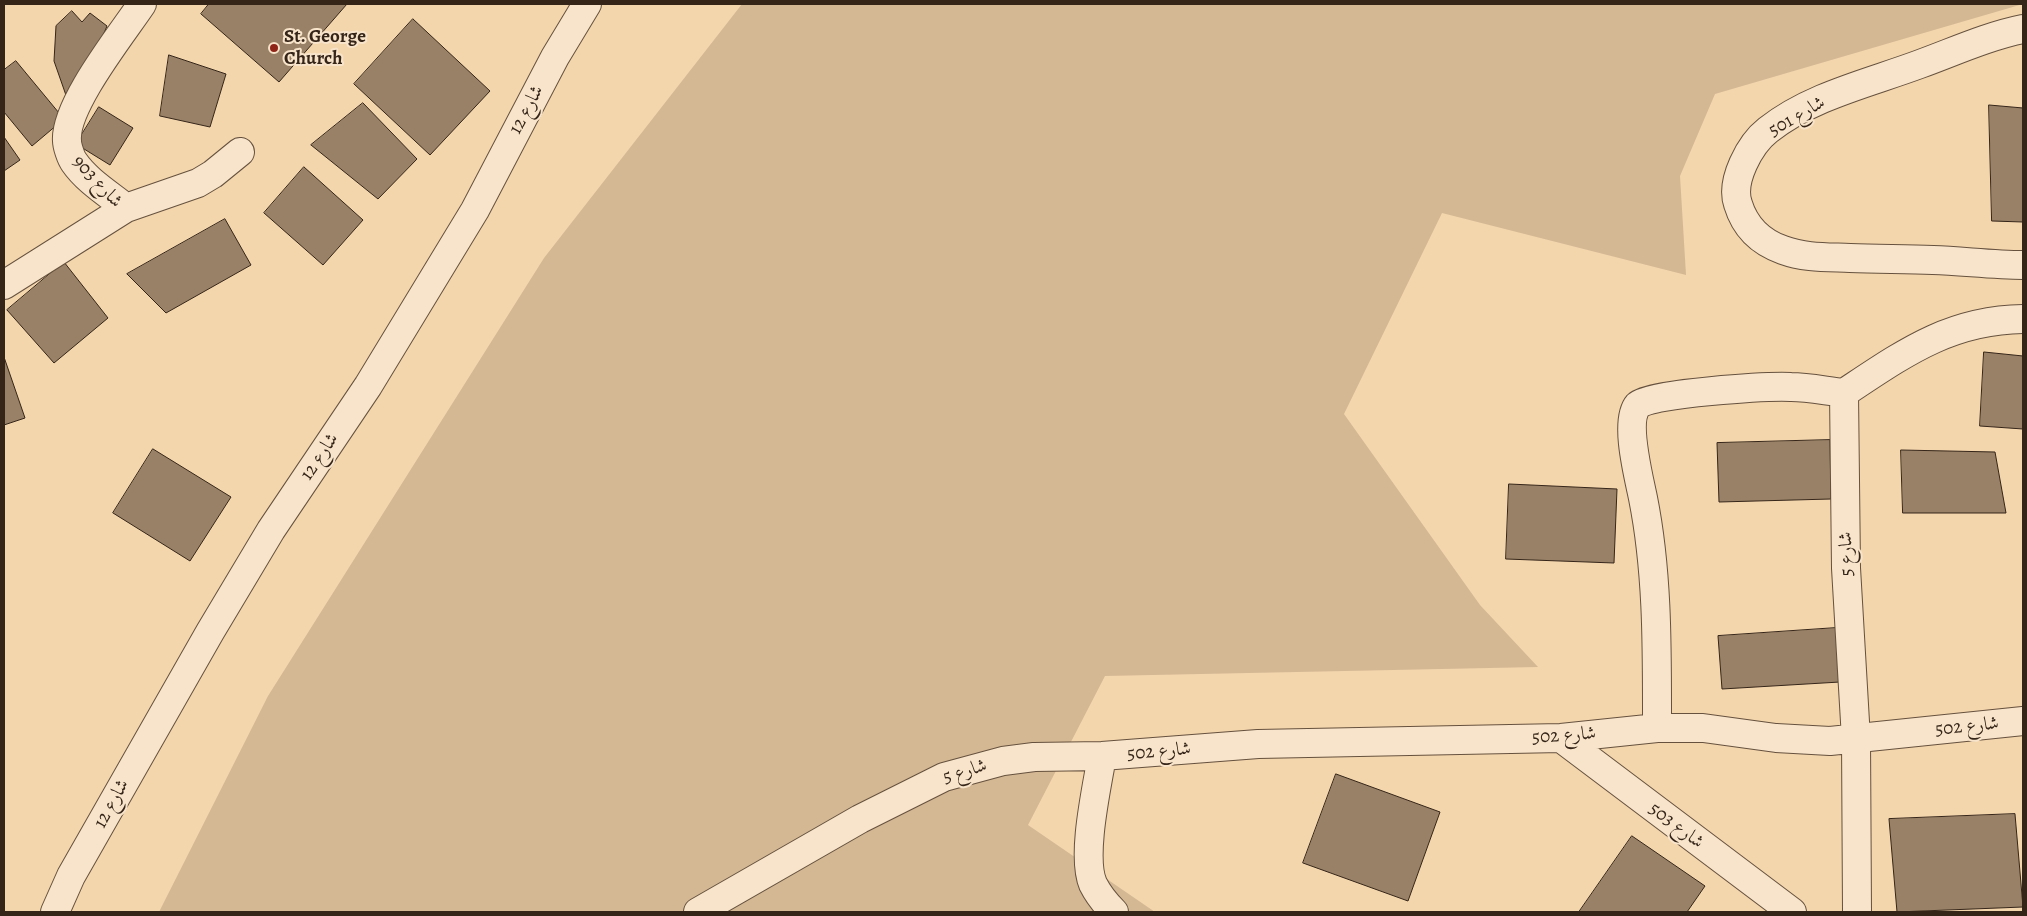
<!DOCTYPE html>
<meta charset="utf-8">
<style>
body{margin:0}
#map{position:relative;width:2027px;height:916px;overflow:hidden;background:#f4d6ad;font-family:Alegreya,serif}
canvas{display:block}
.frame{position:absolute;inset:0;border:5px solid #352519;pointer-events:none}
</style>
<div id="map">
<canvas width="2027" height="916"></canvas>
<div class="frame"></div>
</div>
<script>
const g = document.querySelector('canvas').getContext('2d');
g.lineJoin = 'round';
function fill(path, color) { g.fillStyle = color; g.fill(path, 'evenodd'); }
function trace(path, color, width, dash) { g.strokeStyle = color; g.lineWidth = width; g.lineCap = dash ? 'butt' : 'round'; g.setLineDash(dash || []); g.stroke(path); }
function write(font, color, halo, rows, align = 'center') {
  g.font = font + ' Alegreya,Amiri,serif'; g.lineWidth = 4; g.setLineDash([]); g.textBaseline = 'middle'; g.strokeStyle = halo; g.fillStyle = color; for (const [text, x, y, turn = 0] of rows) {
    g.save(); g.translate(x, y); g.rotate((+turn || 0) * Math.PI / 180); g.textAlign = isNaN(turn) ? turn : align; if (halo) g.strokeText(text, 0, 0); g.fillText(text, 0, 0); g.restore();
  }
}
fill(new Path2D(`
 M742 4H2023L1715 94 1680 176 1686 275 1442 213 1344 414 1480 605 1538 667 1105 676 1028 825 1155 912H159L268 696 544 258Z`), '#d4b894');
const building = new Path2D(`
 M209 4H347L279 82 201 14Z
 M72 11 82 22 90 13 107 26 93 60 68 101 54 61 56 26Z
 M413 19 490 91 430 155 354 84Z
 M169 55 226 74 210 127 160 116Z
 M16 61 64 119 32 146 4 112V70Z
 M363 103 417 159 378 199 311 145Z
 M1989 105 2023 108V222L1992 221Z
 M99 107 133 128 110 165 76 144Z
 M4 137 20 160 4 171Z
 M304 167 363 220 323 265 264 213Z
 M225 219 251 265 166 313 127 274Z
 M64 262 108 318 54 363 7 310Z
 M1984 352 2023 356V429L1980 426Z
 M4 357 25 418 4 425Z
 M1830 440 1831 499 1719 502 1717 443Z
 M153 449 231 497 190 561 113 513Z
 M1901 450 1995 452 2006 513H1903Z
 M1509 484 1617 489 1614 563 1506 559Z
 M1836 628 1840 682 1722 689 1718 636Z
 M1336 774 1440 812 1408 901 1303 863Z
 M2015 814 2023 907 1897 912 1889 819Z
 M1632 836 1705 886 1687 912H1579Z`);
fill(building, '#988166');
trace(building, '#352519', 1);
const street = new Path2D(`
 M2023 29C1988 36 1953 52 1920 64 1869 83 1811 96 1768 130 1750 144 1730 181 1738 204 1745 227 1760 242 1783 250 1805 258 1827 257 1850 258 1878 259 1905 259 1933 260 1963 261 1993 265 2023 265
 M126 208C109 194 87 181 74 162 71 158 67 146 67 141 64 106 122 34 142 4
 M4 285 126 208 198 183 213 174 240 152
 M1844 393 1846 568 1856 739 1857 912
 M1844 393C1903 354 1949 320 2023 319
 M1657 728C1657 651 1658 573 1643 498 1639 478 1624 421 1638 405 1650 393 1769 386 1791 387 1808 387 1826 391 1844 393
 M1561 738 1792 912
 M1102 756C1097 787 1081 856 1093 884 1098 894 1106 904 1114 912
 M55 912 71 876 210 632 271 530 368 386 475 210 555 57 587 4
 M698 912 860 819 944 777 1003 761 1034 757 1102 756 1258 744 1561 738 1657 728H1703L1776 738 1830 741 2023 721`);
trace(street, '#65513e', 30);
trace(street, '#f8e4ca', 28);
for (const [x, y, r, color] of [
 [274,48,5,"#8f2418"]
]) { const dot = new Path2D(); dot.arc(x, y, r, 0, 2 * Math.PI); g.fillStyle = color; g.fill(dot); trace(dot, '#f8e4ca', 2); }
write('bold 19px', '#352519', '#f8e4ca', [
 ["St. George",284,37],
 ["Church",284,59]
], 'left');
write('19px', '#352519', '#f8e4ca', [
 ["شارع 12",527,110,-62],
 ["شارع 501",1797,117,-30],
 ["شارع 903",97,182,47],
 ["شارع 12",320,457,-56],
 ["شارع 5",1847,554,-92],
 ["شارع 502",1967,727,-6],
 ["شارع 502",1564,736,-4],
 ["شارع 502",1159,752,-5],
 ["شارع 5",965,772,-17],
 ["شارع 12",112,804,-61],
 ["شارع 503",1676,826,37]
]);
</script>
